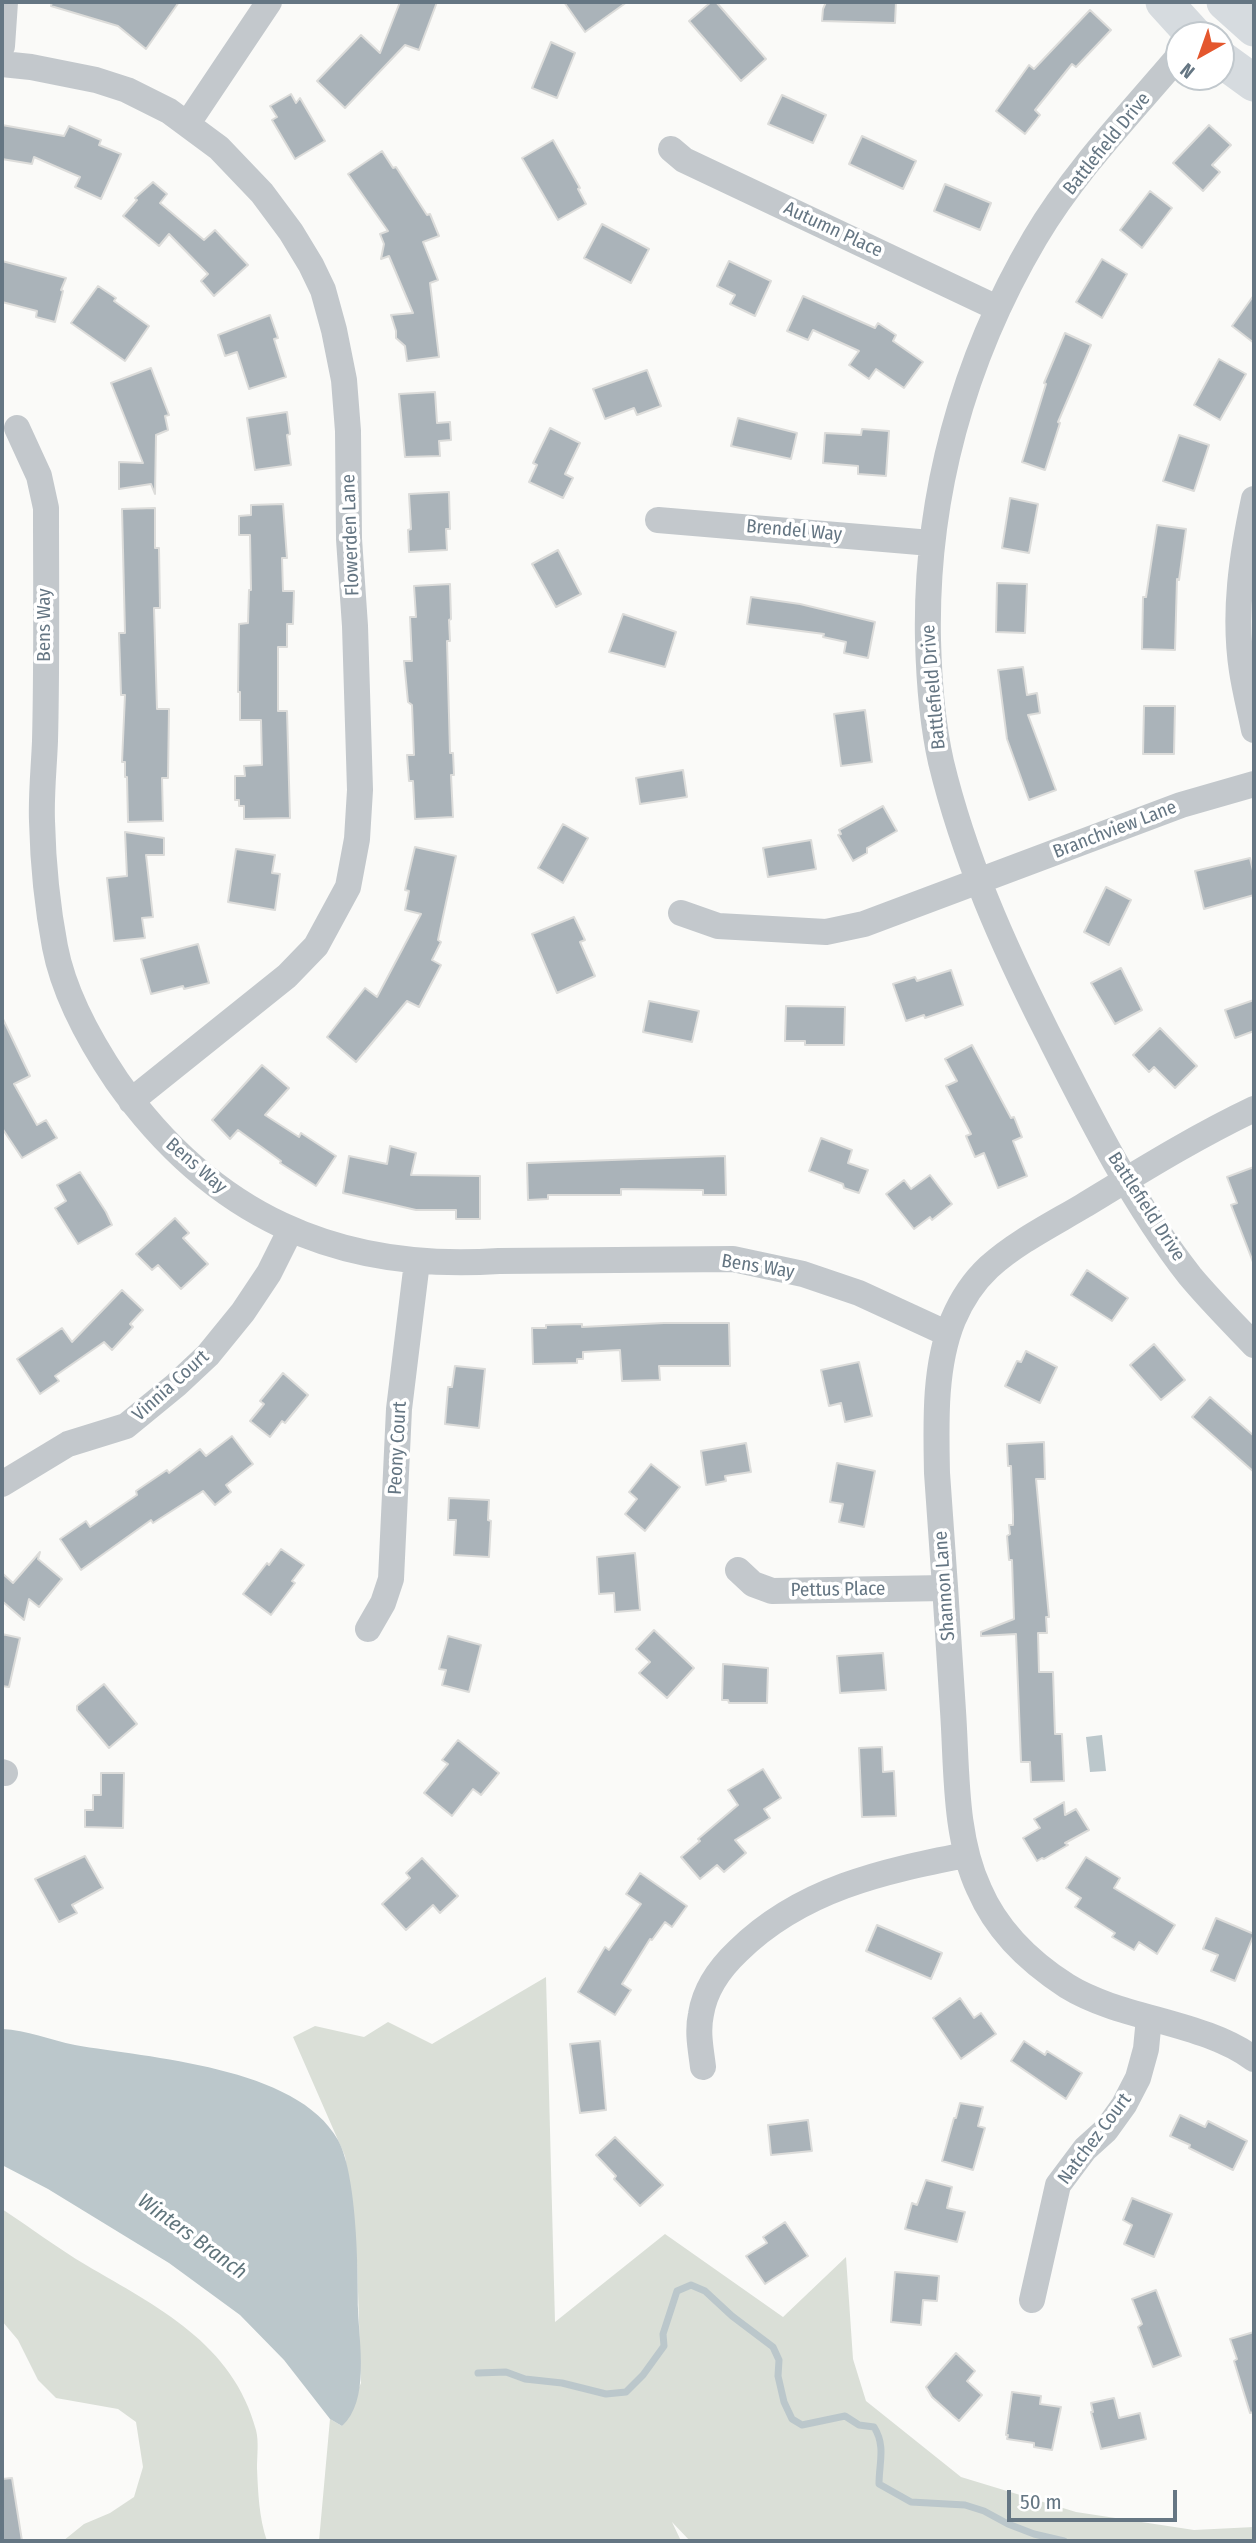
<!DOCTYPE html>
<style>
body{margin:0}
#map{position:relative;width:1256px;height:2543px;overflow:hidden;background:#fafaf8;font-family:"Fira Sans Condensed",sans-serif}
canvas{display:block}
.frame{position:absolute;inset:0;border:4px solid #657683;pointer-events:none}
.north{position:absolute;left:1165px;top:21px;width:70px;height:70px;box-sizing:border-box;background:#fff;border:2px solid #c1c8cd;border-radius:50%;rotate:220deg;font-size:19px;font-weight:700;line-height:28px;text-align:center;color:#657683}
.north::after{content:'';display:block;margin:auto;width:24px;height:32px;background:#e4572e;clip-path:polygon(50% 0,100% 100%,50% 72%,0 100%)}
.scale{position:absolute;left:1007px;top:2490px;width:170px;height:32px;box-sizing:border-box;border:4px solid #657683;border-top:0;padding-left:9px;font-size:21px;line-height:24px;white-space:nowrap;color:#657683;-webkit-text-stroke:5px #fff;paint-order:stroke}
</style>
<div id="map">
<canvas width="1256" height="2543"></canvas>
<div class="frame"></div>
<div class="north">N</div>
<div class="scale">50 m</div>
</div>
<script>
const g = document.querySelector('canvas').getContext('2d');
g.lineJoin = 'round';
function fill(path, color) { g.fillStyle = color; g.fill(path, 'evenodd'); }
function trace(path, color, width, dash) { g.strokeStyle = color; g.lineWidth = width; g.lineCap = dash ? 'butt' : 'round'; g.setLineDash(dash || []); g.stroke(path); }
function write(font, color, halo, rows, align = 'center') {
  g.font = font + ' "Fira Sans Condensed",sans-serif'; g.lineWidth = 7; g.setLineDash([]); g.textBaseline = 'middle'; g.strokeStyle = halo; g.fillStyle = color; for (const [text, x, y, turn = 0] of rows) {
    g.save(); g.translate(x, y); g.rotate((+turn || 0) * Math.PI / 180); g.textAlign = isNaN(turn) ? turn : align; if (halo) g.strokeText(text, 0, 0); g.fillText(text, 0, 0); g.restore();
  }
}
fill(new Path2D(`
 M546 1977 555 2322 665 2234 783 2317 846 2257 853 2359 866 2401 961 2477 1076 2512 1194 2530 1254 2527V2541H690L672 2522 681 2541H319L330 2419 342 2426 361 2383 357 2261 350 2192 345 2156 293 2037 315 2026 364 2037 388 2022 432 2044Z
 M2 2209C30 2227 57 2248 86 2265 157 2307 233 2343 256 2430 259 2442 257 2456 257 2468 258 2492 259 2518 267 2541H63L84 2524 110 2513 134 2497 143 2467 136 2422 118 2409 56 2398 38 2380 18 2340 2 2321Z`), '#dadfd7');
fill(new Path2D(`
 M1102 1735 1106 1771 1090 1772 1086 1737Z
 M2 2029C27 2030 50 2040 75 2045 148 2058 297 2066 338 2140 357 2175 358 2267 358 2309 359 2343 370 2401 342 2426L330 2419 284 2360 240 2315 169 2263 48 2189 2 2165Z`), '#bbc7cb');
trace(new Path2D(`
 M478 2373 506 2372 525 2379 562 2383 606 2394 626 2392 643 2375 664 2346 663 2334 677 2291 691 2285 705 2291 732 2316 773 2347 779 2360 778 2376 784 2402 792 2419 802 2425 845 2416 859 2425 874 2427C886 2446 879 2463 879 2484L911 2502 965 2505 984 2511 1008 2524 1034 2534 1064 2541`), '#bbc7cb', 7);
const building = new Path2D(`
 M52 2H179L146 49 118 26 51 6Z
 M400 2H437L419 50 405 45 345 108 317 81 361 35 380 53Z
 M564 2H627L585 32Z
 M711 2H716L766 59 741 81 689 21Z
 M826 2H896L895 23 822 21 823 9Z
 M1090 10 1111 30 1076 67 1072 64 1035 110 1040 115 1025 134 996 111 1029 65 1034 69Z
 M551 42 575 53 557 98 532 88Z
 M291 94 296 103 300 98 325 141 295 159 272 120 277 117 270 106Z
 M782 95 826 115 813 143 768 124Z
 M2 125 64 136 69 126 101 140 99 145 121 154 101 199 75 187 80 177 34 157 32 164 2 159Z
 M1209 125 1231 145 1212 165 1220 172 1203 191 1173 163Z
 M862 136 916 161 903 189 849 164Z
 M553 140 580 188 578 189 586 204 558 220 522 158Z
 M382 151 393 168 396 167 427 215 430 214 439 236 423 242 438 280 430 283 439 357 407 361 405 346 396 338V331L391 315 413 313 389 256 381 259 384 244 380 234 388 231 348 174Z
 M153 182 167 194 160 203 204 240 215 230 248 265 214 296 201 281 208 274 169 234 159 246 123 216 137 200 135 198Z
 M945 184 991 203 980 230 934 211Z
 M1150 191 1172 208 1142 248 1120 230Z
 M602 224 649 249 631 283 584 258Z
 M1102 259 1127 274 1102 318 1076 302Z
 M2 261 66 278 61 290 63 291 55 322 36 317 37 311 2 302Z
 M729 261 771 281 755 316 730 304 735 295 717 286Z
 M98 286 116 298 114 301 149 326 125 361 71 323Z
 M1254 295V343L1232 326Z
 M803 296 875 328 878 323 896 335 893 341 923 362 904 388 876 369 869 379 849 365 859 351 813 330 808 340 787 331Z
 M270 315 278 338 274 339 286 377 249 389 237 352 225 356 218 335Z
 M1065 333 1091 345 1058 422 1060 423 1045 470 1022 462 1046 384 1044 383Z
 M1219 359 1246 374 1220 420 1194 405Z
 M151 368 169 415 165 416 168 430 156 435 155 494 151 484 119 489V462L143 463 111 383Z
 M647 370 661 406 637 415 634 408 605 419 593 389Z
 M435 392 437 423 450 422 451 440 439 441 440 456 405 457 399 394Z
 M287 412 290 434 287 435 291 465 255 470 247 418Z
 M738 418 797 433 791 459 731 446Z
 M550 428 580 443 565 474 573 478 563 498 529 482 537 465 533 463Z
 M862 429 889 431 886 476 858 474V466L823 463 825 433 861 435Z
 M1179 435 1209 445 1194 491 1163 481Z
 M449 492 450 529H446L447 550 409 552 408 530 411 529 409 494Z
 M1010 498 1038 504 1029 553 1002 548Z
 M283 504 287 558H282L283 591H294L293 624H287V647H278V711H287L290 818 244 819V806H239V800H235V776H245L244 766 262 765 261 720H240V692H238L239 624 248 623 249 590H251L250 535H239V516L251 515V505Z
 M155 508V548H159L160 608H154L157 709H169L168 778H162L163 821 128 822 127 777H125V762H122L125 695H121L119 633H125L122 509Z
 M1157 525 1186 529 1179 580 1177 579 1175 650 1142 649 1143 597H1146Z
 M558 550 581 594 556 607 532 564Z
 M997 583 1027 584 1025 633 996 632Z
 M450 584 451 619 449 620 450 641H447L450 753H453L454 775H451L453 817 415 819 413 781H409L407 755H414L412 705 408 702 404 661H412L410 617H416L414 586Z
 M751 597 800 604 875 622 868 658 844 653 846 642 823 637 824 634 747 624Z
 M623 614 676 632 665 667 609 652Z
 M1023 667 1027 695 1037 693 1040 713 1028 715 1056 790 1029 800 1007 739 998 670Z
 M1144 706H1175L1174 754H1143Z
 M865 710 872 762 841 766 834 714Z
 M683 770 687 797 640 804 636 778Z
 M883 806 897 831 867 848V853L853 861 838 835 841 834 839 830Z
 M563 824 588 838 563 883 538 868Z
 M125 832 164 838V855H146L153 917 142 918 145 938 114 941 107 878 127 876Z
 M811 840 816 869 768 877 763 848Z
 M415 847 456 856 438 940 441 942 432 960 441 965 419 1007 407 1001 356 1062 327 1037 365 988 377 997 421 914 405 910 409 891 405 890Z
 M236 849 275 855 272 873 280 874 275 910 228 902Z
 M1250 858 1254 875V895L1204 909 1195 871Z
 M1106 887 1131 900 1109 945 1084 932Z
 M574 917 585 940 580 942 595 976 557 993 532 934Z
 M198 944 209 983 184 989 183 986 151 994 141 959Z
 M1121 968 1142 1010 1115 1024 1091 983Z
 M951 970 963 1005 925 1018 924 1015 906 1021 893 984 915 977 917 981Z
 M1254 1000V1031L1235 1038 1225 1010Z
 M649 1001 699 1011 692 1042 643 1032Z
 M786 1006 845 1007 844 1045H805V1041H785Z
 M2 1017 30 1076 14 1084 37 1125 46 1120 57 1138 22 1158 2 1128Z
 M1160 1028 1197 1066 1175 1088 1154 1067 1149 1072 1133 1055Z
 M972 1045 1011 1118 1014 1117 1022 1137 1013 1141 1027 1176 998 1188 984 1153 975 1157 966 1136 971 1134 946 1086 957 1081 945 1059Z
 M262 1065 289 1088 265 1115 299 1137 301 1133 336 1156 316 1186 280 1163 281 1161 238 1130 230 1139 212 1120Z
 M821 1138 852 1150 848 1163 868 1170 859 1193 844 1188 843 1184 809 1171Z
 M390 1146 416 1153 411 1175 480 1176V1219H456V1210H416L343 1193 349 1156 387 1164Z
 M725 1156 726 1195H703V1190L621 1189V1195H548V1199L528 1200 527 1163Z
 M1254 1167V1262H1253L1231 1205 1237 1203 1227 1177Z
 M80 1172 106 1212 112 1225 78 1244 55 1208 66 1201 57 1185Z
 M930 1175 952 1204 932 1220 930 1217 914 1229 886 1194 904 1180 911 1189Z
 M175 1218 189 1233 183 1238 208 1264 181 1289 158 1265 152 1270 136 1254Z
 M1087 1270 1128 1298 1112 1321 1071 1295Z
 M122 1290 143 1310 130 1324 133 1327 112 1350 104 1342 55 1376 59 1381 40 1394 17 1359 62 1328 72 1342Z
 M664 1323H729L730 1366H659L660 1380 622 1381 620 1350 583 1352V1359H577V1363L533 1364 532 1328H546V1325L582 1324V1327Z
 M1154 1344 1185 1380 1161 1400 1130 1365Z
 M1026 1351 1057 1367 1040 1403 1005 1386 1017 1361 1021 1362Z
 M859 1362 872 1416 845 1422 841 1403 829 1406 821 1370Z
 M455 1366 485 1369 479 1428 445 1424 448 1387H452Z
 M283 1373 308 1395 285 1423 282 1421 270 1437 250 1421 264 1404 260 1401Z
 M1210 1397 1254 1436V1472L1192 1417Z
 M232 1436 253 1464 226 1485 231 1492 215 1505 203 1491 153 1523 151 1520 81 1570 60 1539 86 1521 90 1527 137 1495 136 1491 167 1470 169 1473 200 1449 206 1456Z
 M1044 1442 1045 1479H1036L1049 1617H1046L1047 1633H1038L1039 1672H1053L1055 1734H1062L1064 1781 1031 1782 1030 1762H1021L1016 1634 981 1636V1632L1014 1619 1012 1560H1009L1007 1536 1010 1534 1009 1525H1013V1515L1011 1466H1008L1007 1444Z
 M746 1443 751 1472 725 1476 726 1481 706 1485 701 1451Z
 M837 1463 875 1471 864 1527 839 1522 843 1504 830 1502Z
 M651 1464 680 1487 645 1531 625 1514 637 1499 629 1492Z
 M449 1498 489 1500 488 1520 491 1521 489 1557 454 1555 456 1520H448Z
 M281 1549 304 1565 292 1581 295 1583 271 1615 243 1594 267 1563 269 1565Z
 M40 1552 38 1559 62 1579 39 1607 29 1599 24 1620 2 1601V1573L13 1583Z
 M635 1553 640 1610 615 1612 614 1593 599 1594 597 1557Z
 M654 1630 694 1668 667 1698 639 1673 650 1662 636 1649Z
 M2 1634 20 1638 9 1687 2 1686Z
 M448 1636 481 1645 469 1692 442 1685 446 1670 439 1669Z
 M883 1653 886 1690 840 1693 837 1656Z
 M723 1664 768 1668 767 1703H729L728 1700H722Z
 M104 1684 137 1724 109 1748 77 1710V1706Z
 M458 1740 499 1773 481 1795 473 1789 452 1816 424 1793 448 1764 442 1760Z
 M882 1747 883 1772 894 1771 896 1816 862 1817 859 1748Z
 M763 1769 781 1798 764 1809 770 1818 735 1840 746 1853 724 1872 717 1865 700 1879 681 1857 700 1841 698 1839 738 1805 728 1790Z
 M101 1773H124L123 1828 85 1827V1810H93V1795H101Z
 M1064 1802 1065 1815 1076 1809 1089 1830 1065 1843 1068 1845 1044 1859 1042 1858 1037 1861 1023 1838 1040 1828 1034 1819Z
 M85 1856 103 1888 72 1905 77 1913 59 1922 35 1879Z
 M1086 1857 1120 1878 1114 1888 1175 1925 1157 1954 1139 1942 1134 1950 1112 1937 1115 1933 1075 1907 1081 1898 1066 1888Z
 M422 1858 458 1896 440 1913 433 1905 406 1930 382 1904 410 1878 406 1873Z
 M640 1873 687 1906 672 1927 665 1922 652 1940 650 1939 622 1984 631 1990 615 2015 578 1992 605 1947 609 1950 641 1904 626 1894Z
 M1216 1918 1254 1934 1235 1981 1211 1971 1218 1955 1203 1949Z
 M877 1925 942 1953 931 1979 866 1951Z
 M960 1998 974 2018 981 2013 996 2034 961 2059 933 2018Z
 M600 2041 606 2110 580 2113 570 2044Z
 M1024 2041 1045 2055 1047 2051 1082 2073 1066 2099 1011 2061Z
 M960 2103 983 2107 978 2126 985 2128 973 2170 942 2161 954 2118H956Z
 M1180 2115 1205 2127 1208 2121 1247 2141 1233 2170 1189 2148 1190 2145 1170 2136Z
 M808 2120 812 2151 771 2155 768 2125Z
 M615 2137 663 2185 640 2206 614 2179 616 2176 596 2155Z
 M926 2180 952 2187 947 2208 965 2212 957 2242 905 2229 912 2203 917 2205Z
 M1132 2198 1172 2214 1154 2257 1124 2244 1132 2225 1123 2220Z
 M785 2222 808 2256 765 2284 746 2256 767 2243 763 2237Z
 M895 2272 939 2276 937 2301 923 2300 921 2325 891 2322Z
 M1156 2290 1181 2356 1153 2367 1138 2327 1142 2324 1132 2299Z
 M1254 2332V2412L1250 2413 1234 2361 1237 2359 1230 2339Z
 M956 2353 975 2371 967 2381 982 2395 959 2421 932 2397 926 2387Z
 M1012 2392 1041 2396 1040 2404 1061 2407 1052 2450 1034 2447V2443L1007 2439 1008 2435H1006Z
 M1114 2398 1119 2418 1140 2413 1146 2439 1101 2449 1091 2412H1093L1091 2403Z
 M12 2478 22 2541H2V2479Z`);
fill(building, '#aab3b9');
trace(building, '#dcdcda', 2);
trace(new Path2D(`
 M2 46 5 2
 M1179 56C1129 115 1074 172 1035 238 963 360 925 498 928 640 929 680 932 722 941 762 964 857 1003 945 1047 1032 1089 1115 1132 1202 1190 1276 1210 1300 1232 1322 1254 1345
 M2 64 31 67 96 80 127 90 169 111 219 148 262 193 291 232 311 265 323 290 334 330 344 380 348 431 349 539 355 626 360 790 357 839 348 887 316 946 287 976 131 1101
 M188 123 269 2
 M671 149 684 160 997 308
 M17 428 39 476 46 508C46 586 47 663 45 741 44 767 41 794 42 821 43 863 47 905 55 947 64 994 90 1041 117 1081 212 1215 336 1272 499 1261L733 1259 803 1274 859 1293 948 1334
 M1254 499C1242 555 1233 613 1242 671 1245 691 1250 710 1254 730
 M658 520 931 543
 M681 913 718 926 826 932 864 924 1181 805 1254 784
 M1254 1109C1195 1137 1139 1172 1083 1206 1051 1225 1017 1242 989 1267 974 1281 961 1301 953 1320 934 1367 936 1423 937 1473 943 1552 948 1632 953 1711 957 1769 954 1835 979 1889 997 1931 1028 1961 1067 1986 1122 2020 1203 2021 1254 2059
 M2 1484 68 1444 126 1426 176 1385 208 1355 243 1312 269 1273 290 1231
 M738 1570 753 1584 772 1591 945 1588
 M368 1629 383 1603 391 1579 399 1409 417 1262
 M2 1772 5 1773
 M703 2067C701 2050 697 2032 701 2014 705 1989 720 1968 738 1951 801 1889 883 1871 966 1855
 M1032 2300 1058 2185 1085 2149 1106 2130 1124 2105 1138 2078 1146 2049 1149 2018`), '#c3c8cc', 26);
trace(new Path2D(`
 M1164 2 1194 35
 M1225 2 1254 28
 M1221 59 1254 83`), '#d6dbdf', 37);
write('19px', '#657683', '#fff', [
 ["Battlefield Drive",1107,144,-51],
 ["Autumn Place",833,230,25],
 ["Brendel Way",794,531,5],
 ["Flowerden Lane",351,535,-92],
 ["Bens Way",45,625,-90],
 ["Battlefield Drive",934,687,-95],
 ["Branchview Lane",1115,830,-21],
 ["Bens Way",196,1166,41],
 ["Battlefield Drive",1146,1207,57],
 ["Bens Way",758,1267,9],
 ["Vinnia Court",171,1386,-42],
 ["Peony Court",398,1448,-87],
 ["Shannon Lane",945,1586,-94],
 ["Pettus Place",838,1590,-1],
 ["Natchez Court",1095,2139,-53]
]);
write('italic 21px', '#60757c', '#fff', [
 ["Winters Branch",192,2237,36]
]);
</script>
